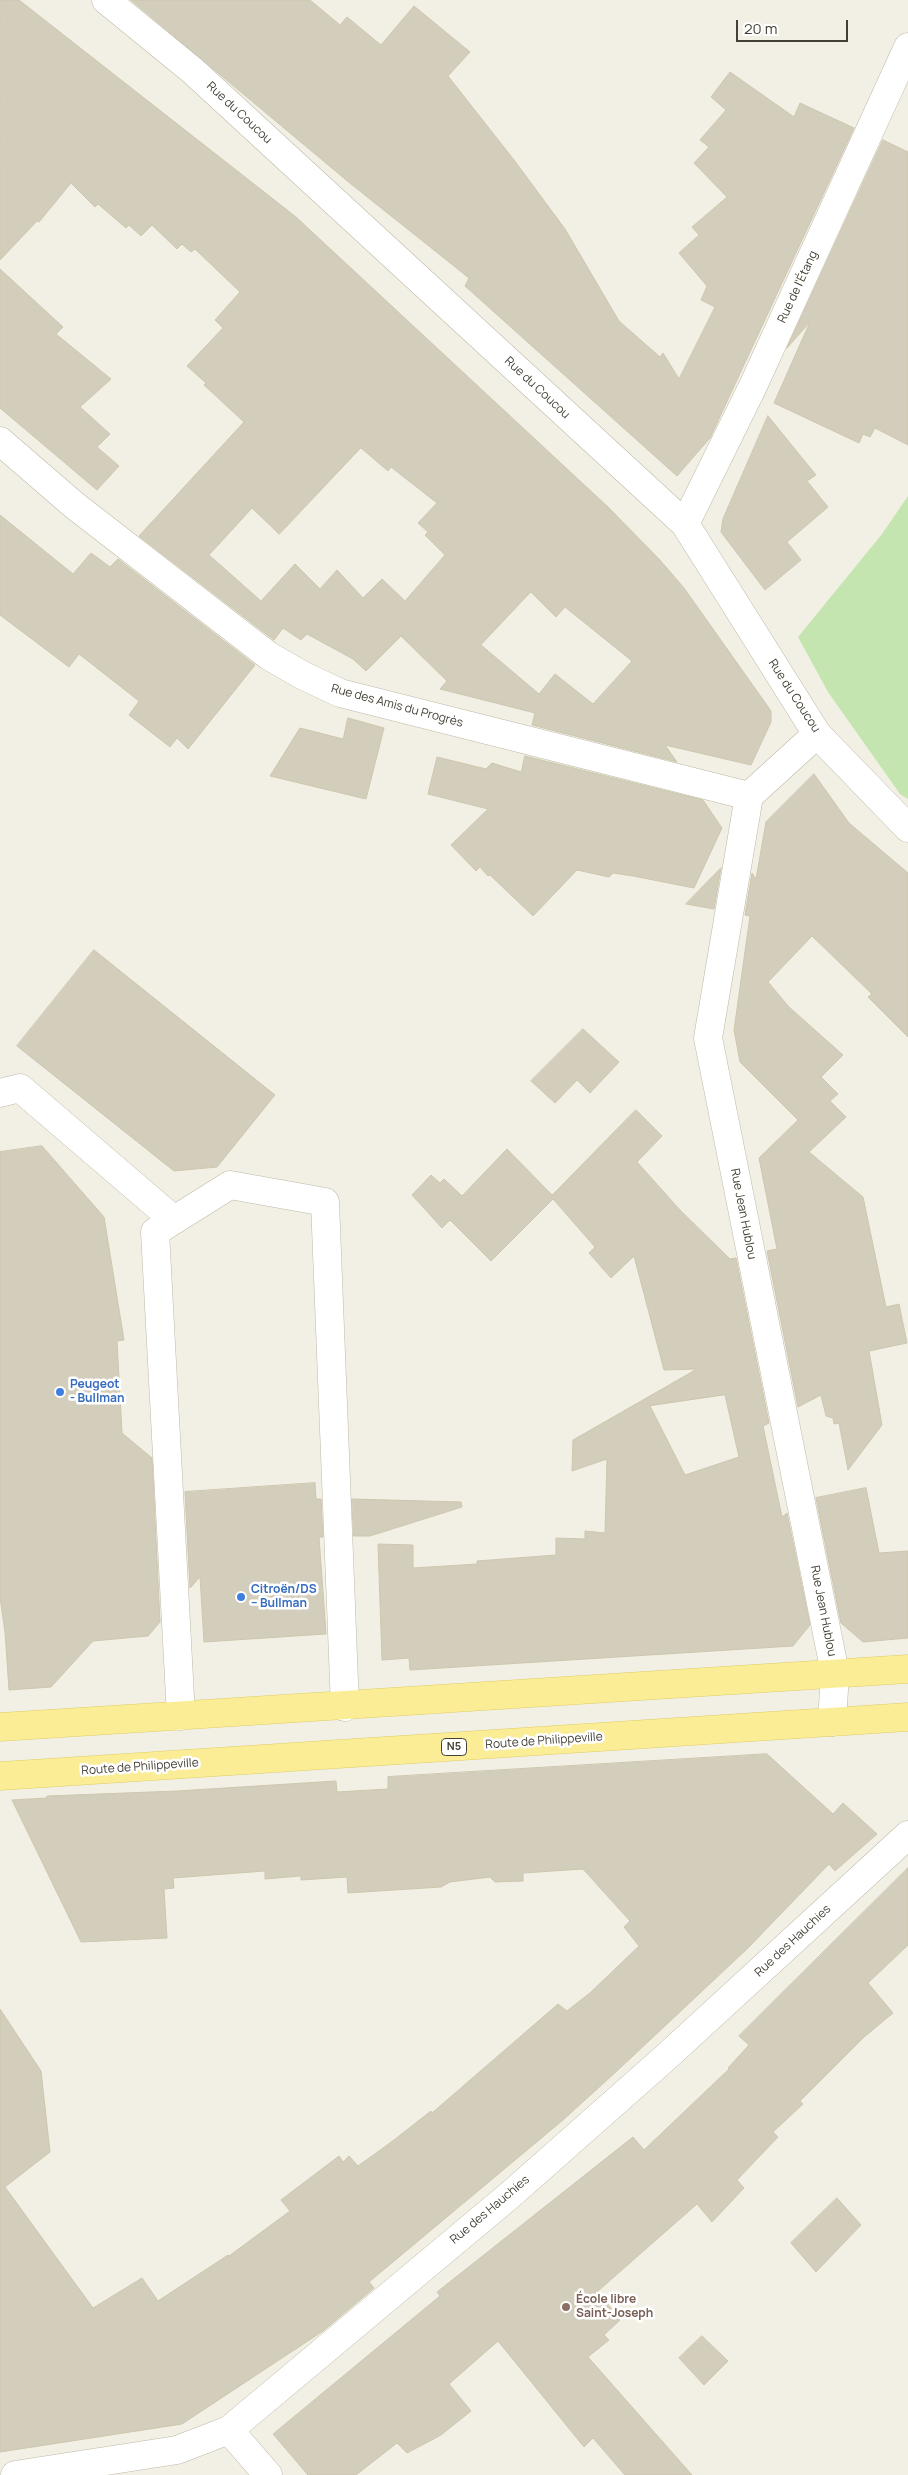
<!DOCTYPE html>
<meta charset="utf-8">
<style>
body{margin:0}
#map{position:relative;width:908px;height:2475px;overflow:hidden;background:#f2f0e5;font-family:Manrope,sans-serif}
canvas{display:block}
.scale{position:absolute;left:736px;top:20px;width:112px;height:22px;box-sizing:border-box;border:2px solid #444035;border-top:0;padding-left:6px;font-size:15px;line-height:18px;white-space:nowrap;color:#444035;-webkit-text-stroke:4px #fff;paint-order:stroke}
</style>
<div id="map">
<canvas width="908" height="2475"></canvas>
<div class="scale">20 m</div>
</div>
<script>
const g = document.querySelector('canvas').getContext('2d');
g.lineJoin = 'round';
function fill(path, color) { g.fillStyle = color; g.fill(path, 'evenodd'); }
function trace(path, color, width, dash) { g.strokeStyle = color; g.lineWidth = width; g.lineCap = dash ? 'butt' : 'round'; g.setLineDash(dash || []); g.stroke(path); }
function write(font, color, halo, rows, align = 'center') {
  g.font = font + ' Manrope,sans-serif'; g.lineWidth = 5; g.setLineDash([]); g.textBaseline = 'middle'; g.strokeStyle = halo; g.fillStyle = color; for (const [text, x, y, turn = 0] of rows) {
    g.save(); g.translate(x, y); g.rotate((+turn || 0) * Math.PI / 180); g.textAlign = isNaN(turn) ? turn : align; if (halo) g.strokeText(text, 0, 0); g.fillText(text, 0, 0); g.restore();
  }
}
fill(new Path2D(`
 M908 496V799L900 794 828 692 798 637 882 534Z`), '#c4e5af');
const building = new Path2D(`
 M0 0H19L296 217 608 507 659 559 684 588 771 711V722L751 765 665 745 677 762 532 725 535 713 440 689 447 681 401 636 366 671 353 659 307 634 301 640 283 628 274 640 139 536 244 422 204 385 206 383 187 366 223 328 215 320 240 292 195 249 191 252 182 244 177 249 152 225 141 236 129 225 126 228 98 204 95 207 71 183 39 222 37 221 0 260ZM361 448 388 471 391 467 437 503 418 523 428 532 425 535 445 555 405 601 382 579 363 598 337 570 320 589 295 564 261 601 209 555 252 508 279 534ZM531 592 556 617 565 607 632 661 593 704 555 674 539 694 481 645Z
 M131 0H310L340 25 347 17 381 45 414 6 470 52 448 76 514 160 565 229 619 321 660 357 663 353 679 379 715 307 701 300 707 286 679 253 699 235 692 227 727 197 694 163 709 147 700 140 726 110 711 97 730 72 794 117 800 103 854 128 710 438 677 476 465 286 469 278 351 184Z
 M883 140 908 152V445L875 428 870 437 863 434 859 443 774 403 810 322 787 348Z
 M0 269 63 327 56 334 111 379 80 407 110 434 97 447 119 466 97 490 0 408Z
 M768 416 816 475 807 481 828 507 787 542 801 560 765 590 721 532 723 519Z
 M0 515 73 574 91 553 110 567 118 559 255 665 188 749 177 738 170 747 129 715 139 701 79 654 69 667 0 615Z
 M348 718 384 728 366 799 270 776 300 728 343 739Z
 M525 756 703 800 722 828 694 888 633 876 613 873 609 877 577 870 533 916 490 875 488 876 480 867 476 871 451 845 488 809 428 794 437 757 486 769 492 763 521 772Z
 M814 774 849 823 908 873V1037L868 997 872 994 812 936 768 982 789 1007 843 1055 821 1077 838 1094 830 1101 846 1117 809 1152 863 1197 886 1307 899 1304 907 1343 869 1351 882 1425 848 1470 839 1423 834 1424 833 1418 826 1416 821 1395 798 1407 767 1251 777 1249 759 1158 798 1120 740 1062 734 1030 750 916 745 915 752 873 756 879 766 822Z
 M721 868 714 909 686 904Z
 M94 950 275 1095 217 1167 174 1171 17 1046Z
 M583 1029 619 1062 590 1093 577 1080 555 1103 531 1081Z
 M636 1110 662 1136 637 1162 680 1210 730 1259 736 1258 769 1423 763 1426 782 1517 787 1513 810 1625 793 1646 410 1670 409 1658 382 1660 378 1544 413 1545V1568L477 1564V1561L556 1555V1538L585 1539V1531L605 1533 607 1459 572 1471 573 1440 697 1369 664 1370 634 1256 611 1278 589 1253 595 1247 553 1199 491 1261 450 1220 442 1228 412 1195 431 1175 440 1183 444 1179 462 1196 507 1149 552 1195ZM725 1395 739 1457 685 1475 650 1406Z
 M42 1146 104 1217 124 1340 117 1341 122 1433 152 1458 160 1622 148 1636 93 1641 51 1687 9 1690 5 1632 0 1597V1152Z
 M315 1483 316 1499H321L323 1537H319L326 1634 204 1642 200 1577 190 1588 185 1492Z
 M866 1488 879 1553 908 1551V1638L863 1642 841 1623 816 1498Z
 M352 1499 461 1502 462 1507 370 1536H354Z
 M767 1754 833 1814 843 1803 877 1834 835 1871 829 1864 748 1948 618 2070 563 2120 369 2282 374 2288 323 2331 182 2424 0 2452V2009L41 2071 50 2152 5 2187 93 2308 142 2278 158 2301 228 2255 229 2256 290 2211 281 2200 339 2156 343 2162 349 2156 358 2166 390 2143 431 2111 432 2113 558 2004 567 2011 591 1992 639 1946 624 1927 630 1921 583 1869 523 1873V1881L495 1882 490 1877 450 1882 441 1887 348 1893 347 1877 301 1880V1876L265 1879V1871L173 1878 174 1888 164 1889 167 1938 81 1942 12 1800 47 1798V1796L177 1791 336 1781 337 1792 388 1789V1777Z
 M908 1868V1945L868 1983 893 2013 863 2038 800 2101 803 2104 773 2132 778 2137 737 2180 744 2188 712 2222 697 2204 598 2291 620 2320 604 2335 609 2340 588 2357 692 2475H625L593 2438 584 2447 498 2341 449 2384 471 2411 441 2435 407 2453 397 2443 356 2475H308L273 2434 440 2296 437 2292 633 2137 644 2150 729 2069 728 2068 749 2045 739 2036Z
 M837 2198 861 2225 816 2272 791 2243Z
 M702 2336 728 2361 704 2385 679 2358Z`);
fill(building, '#d3cdbb');
trace(building, '#cdc6ae', 1);
const minor = new Path2D(`
 M106 0 193 71 685 524 817 734 908 828
 M0 441 74 505 269 656 302 675 340 693 749 796
 M685 524 753 386 908 47
 M817 734 749 796 708 1038 835 1673 832 1722
 M0 1093 20 1088 174 1220
 M181 1716 155 1232 230 1185 325 1202 345 1707
 M229 2430 268 2475
 M15 2475 177 2450 229 2430 510 2195 665 2058 908 1835`);
const major = new Path2D(`
 M0 1727 908 1669
 M0 1776 908 1717`);
trace(minor, '#bdb9a8', 29);
trace(major, '#decd67', 29);
trace(minor, '#fff', 28);
trace(major, '#faed96', 28);
for (const [x, y, r, color] of [
 [60,1392,5,"#3f7fe0"],
 [241,1597,5,"#3f7fe0"],
 [566,2307,5,"#8d6e63"]
]) { const dot = new Path2D(); dot.arc(x, y, r, 0, 2 * Math.PI); g.fillStyle = color; g.fill(dot); trace(dot, '#fff', 2); }
for (const [x, y, w] of [
 [454,1747,25]
]) { const box = new Path2D(); box.roundRect(x - w / 2, y - 8.5, w, 17, 4); g.fillStyle = '#fff'; g.fill(box); trace(box, '#444035', 1); }
write('bold 11px', '#444035', null, [
 ["N5",454,1747]
]);
write('12px', '#444035', '#fff', [
 ["Rue du Coucou",239,113,43],
 ["Rue de l'Étang",798,287,-65],
 ["Rue du Coucou",537,388,43],
 ["Rue du Coucou",794,696,57],
 ["Rue des Amis du Progrès",397,706,15],
 ["Rue Jean Hublou",743,1214,79],
 ["Rue Jean Hublou",823,1611,79],
 ["Route de Philippeville",544,1741,-4],
 ["Route de Philippeville",140,1767,-4],
 ["Rue des Hauchies",793,1941,-43],
 ["Rue des Hauchies",490,2210,-40]
]);
write('bold 12px', '#366cbe', '#fff', [
 ["Peugeot",70,1385],
 ["- Bullman",70,1399],
 ["Citroën/DS",251,1590],
 ["– Bullman",251,1604]
], 'left');
write('bold 12px', '#785e54', '#fff', [
 ["École libre",576,2300],
 ["Saint-Joseph",576,2314]
], 'left');
</script>
